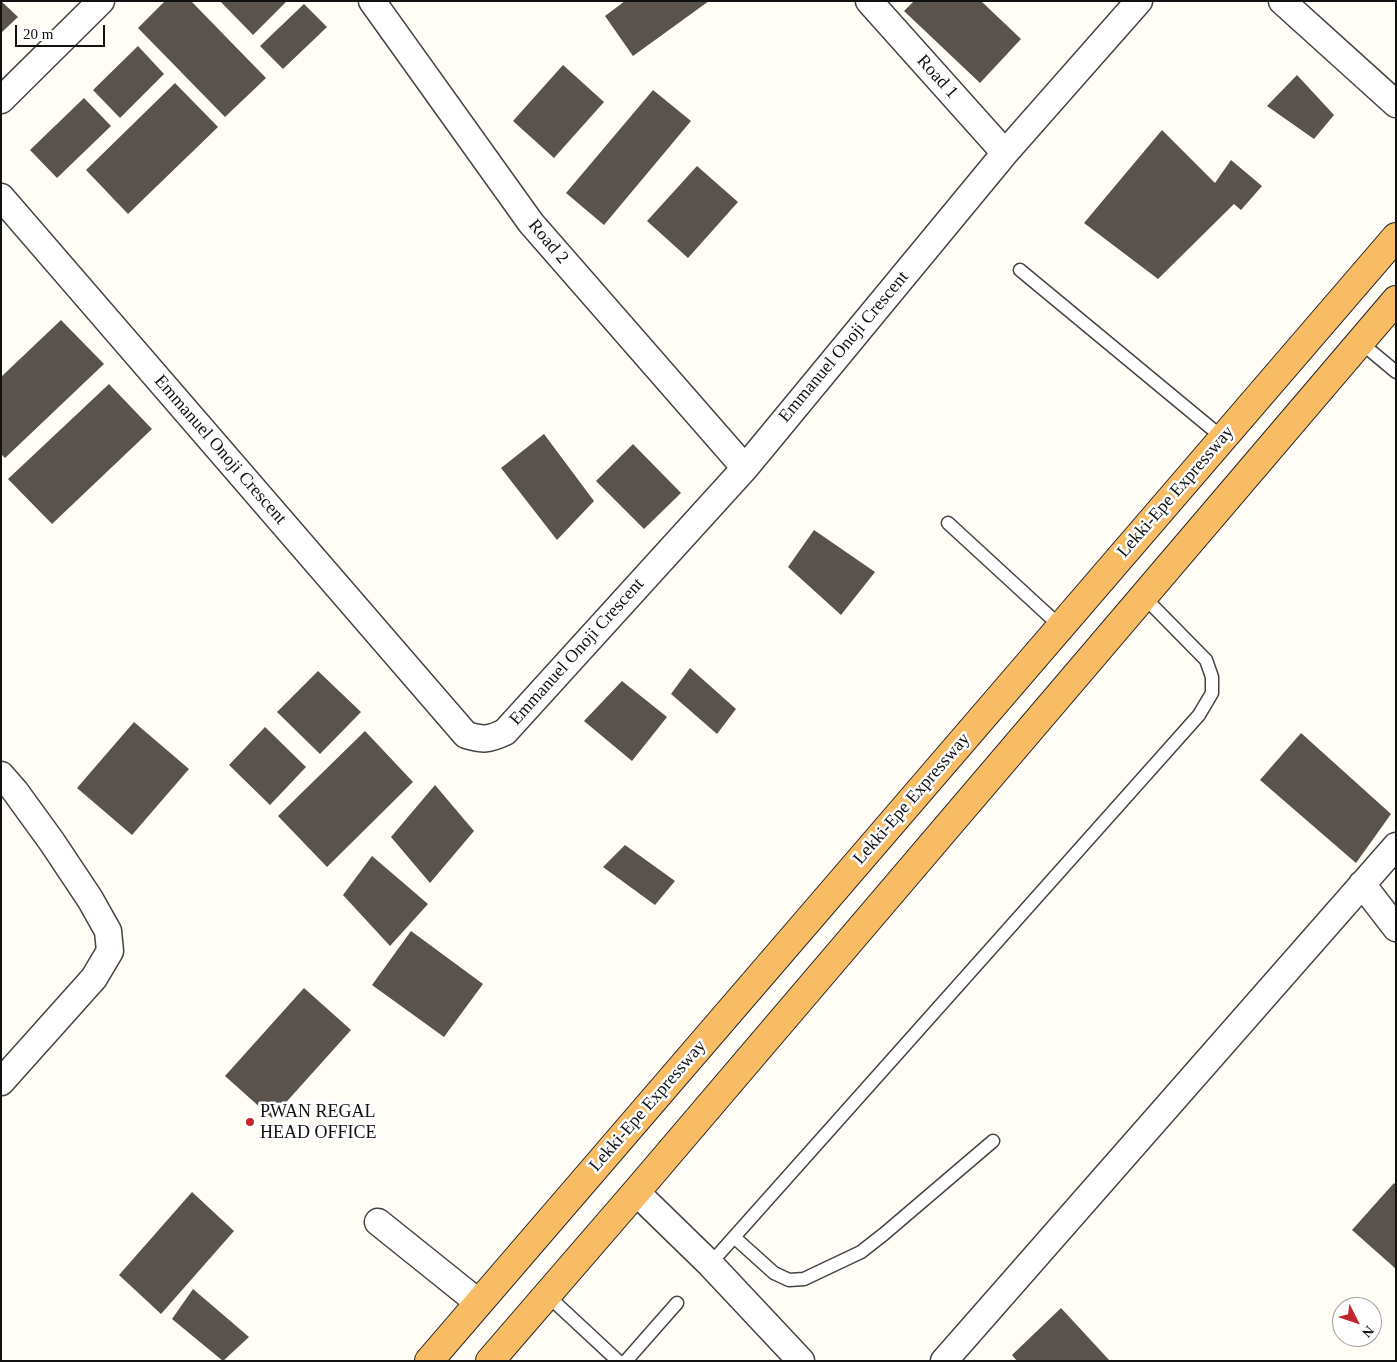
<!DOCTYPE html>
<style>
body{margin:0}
#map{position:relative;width:1397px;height:1362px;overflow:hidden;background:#fffdf5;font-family:Georgia,serif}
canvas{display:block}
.frame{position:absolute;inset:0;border:2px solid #111;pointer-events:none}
.north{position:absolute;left:1332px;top:1297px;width:50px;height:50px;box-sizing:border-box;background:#fff;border:1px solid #a0a0a0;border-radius:50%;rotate:131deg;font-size:14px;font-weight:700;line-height:20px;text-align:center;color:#111}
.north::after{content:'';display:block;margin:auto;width:18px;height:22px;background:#c4262e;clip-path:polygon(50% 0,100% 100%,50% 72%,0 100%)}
.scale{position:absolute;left:15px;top:25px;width:90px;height:22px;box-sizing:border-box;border:2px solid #111;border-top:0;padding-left:6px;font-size:15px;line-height:18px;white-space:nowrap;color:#111;-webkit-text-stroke:4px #fff;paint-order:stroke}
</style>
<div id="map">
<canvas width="1397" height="1362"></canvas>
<div class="frame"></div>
<div class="north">N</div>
<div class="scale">20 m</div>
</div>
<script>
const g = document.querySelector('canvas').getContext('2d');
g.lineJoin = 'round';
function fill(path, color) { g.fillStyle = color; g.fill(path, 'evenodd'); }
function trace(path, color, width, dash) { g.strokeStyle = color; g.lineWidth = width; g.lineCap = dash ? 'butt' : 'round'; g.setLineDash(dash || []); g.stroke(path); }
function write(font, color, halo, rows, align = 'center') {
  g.font = font + ' Georgia,serif'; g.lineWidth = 5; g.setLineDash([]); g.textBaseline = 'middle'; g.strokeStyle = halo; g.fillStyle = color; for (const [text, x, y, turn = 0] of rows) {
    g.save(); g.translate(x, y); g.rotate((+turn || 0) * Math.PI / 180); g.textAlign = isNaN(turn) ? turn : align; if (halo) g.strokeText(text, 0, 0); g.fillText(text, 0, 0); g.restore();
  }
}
fill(new Path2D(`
 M1 1 18 17 1 33Z
 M165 1H191L266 78 225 117 138 28Z
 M220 1H287L253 35Z
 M625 1H709L633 56 605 16Z
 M914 1H981L1021 39 980 83 904 11Z
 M304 4 327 27 283 69 260 46Z
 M138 46 164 74 120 118 93 90Z
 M563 65 604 102 554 158 513 121Z
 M1297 75 1334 115 1314 139 1267 106Z
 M175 83 218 127 128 214 86 170Z
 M653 90 691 121 604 225 566 193Z
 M84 98 111 126 57 178 30 150Z
 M1162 130 1215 183 1231 160 1262 186 1241 210 1234 204 1158 279 1084 223Z
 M697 166 738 202 688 258 647 221Z
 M61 320 104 364 5 458 1 454V377Z
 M109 384 152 429 52 524 8 479Z
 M544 434 594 501 557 540 501 468Z
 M633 444 681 493 644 529 596 481Z
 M814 530 875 572 841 615 788 567Z
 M690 668 736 709 717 734 671 694Z
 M318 671 361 712 320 754 277 712Z
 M622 681 667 717 632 761 584 721Z
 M134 722 189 769 132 835 77 788Z
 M265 727 306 767 270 805 229 765Z
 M365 731 413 782 327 867 278 816Z
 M1301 733 1391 814 1356 863 1260 780Z
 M435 785 474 831 430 883 391 837Z
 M625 845 675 881 655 905 603 867Z
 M372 856 428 904 390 946 343 895Z
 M411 931 483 984 444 1037 372 985Z
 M304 988 351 1030 272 1118 225 1076Z
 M1394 1183 1396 1185V1269L1352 1230Z
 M192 1192 234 1231 161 1314 119 1275Z
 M193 1289 249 1337 223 1361 172 1319Z
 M1061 1308 1110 1361H1017L1012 1355Z`), '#5a524d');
const service = new Path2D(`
 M1020 270 1223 438
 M1360 342 1396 372
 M948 523 1060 626
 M734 1237 774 1273 789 1280 804 1279 861 1252 884 1234 993 1141
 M710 1264 1199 715 1212 693V677L1206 660 1144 597
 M547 1295 618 1361
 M626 1361 677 1303`);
const minor = new Path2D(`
 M372 1 531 223 745 468
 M869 1 1005 153
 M1282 1 1396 104
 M1 100 101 1
 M1 197 466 735C484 740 488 740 505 732L745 468 1005 153 1139 1
 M1 775 15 791 52 842 90 899 108 931 110 951 94 978 1 1082
 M1362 884 1396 928
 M636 1192 710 1264 801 1361
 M378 1222 479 1303
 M944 1361 1396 846`);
const trunk = new Path2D(`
 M429 1361 1396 237
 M490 1361 636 1192 1396 300`);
trace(service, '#444', 15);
trace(minor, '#444', 29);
trace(trunk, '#222', 30);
trace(service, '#fff', 12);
trace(minor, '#fff', 26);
trace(trunk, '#f7bc64', 28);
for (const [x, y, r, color] of [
 [250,1122,5,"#c4262e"]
]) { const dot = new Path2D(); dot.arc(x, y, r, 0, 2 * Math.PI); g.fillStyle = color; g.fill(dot); trace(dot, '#fff', 2); }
write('18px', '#111', '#fff', [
 ["Road 1",937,77,48],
 ["Road 2",548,242,50],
 ["Emmanuel Onoji Crescent",844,347,-50],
 ["Emmanuel Onoji Crescent",220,450,49],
 ["Lekki-Epe Expressway",1176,492,-49],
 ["Emmanuel Onoji Crescent",577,652,-48],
 ["Lekki-Epe Expressway",912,799,-49],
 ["Lekki-Epe Expressway",648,1106,-49]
]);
write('18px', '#111', '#fff', [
 ["PWAN REGAL",260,1112],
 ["HEAD OFFICE",260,1133]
], 'left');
</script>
